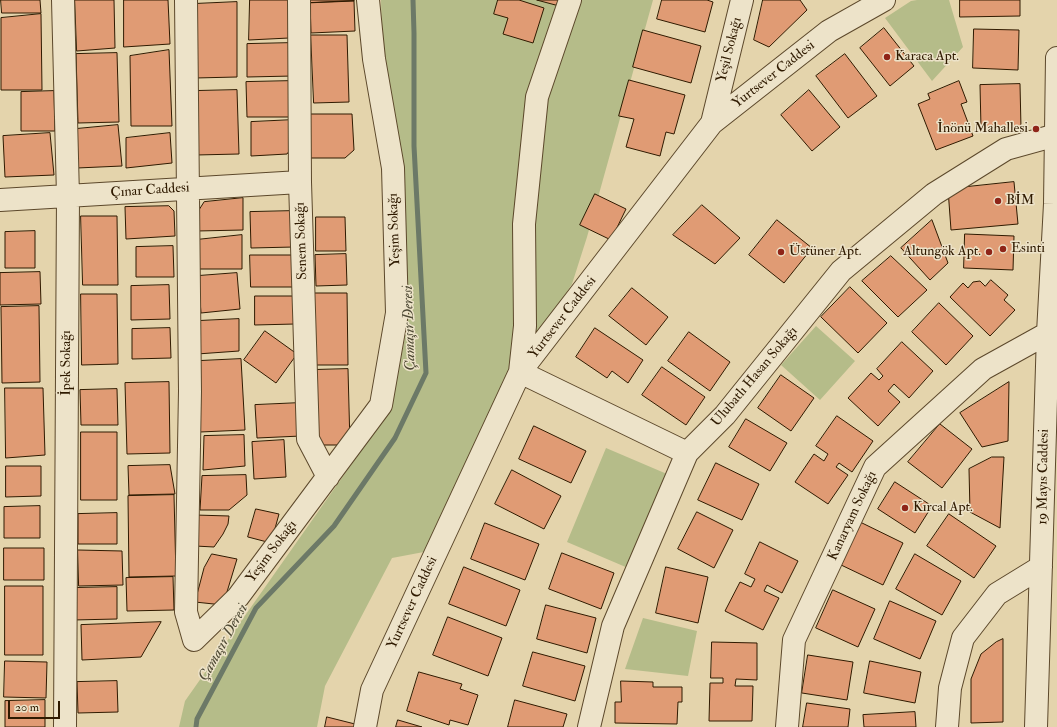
<!DOCTYPE html>
<meta charset="utf-8">
<style>
body{margin:0}
#map{position:relative;width:1057px;height:727px;overflow:hidden;background:#e4d4ac;font-family:"IM FELL Double Pica",serif}
canvas{display:block}
.scale{position:absolute;left:8px;top:701px;width:52px;height:18px;box-sizing:border-box;border:2px solid #2f1a00;border-top:0;padding-left:5px;font-size:12px;line-height:14px;white-space:nowrap;color:#2f1a00;-webkit-text-stroke:3px #ede3c9;paint-order:stroke}
</style>
<div id="map">
<canvas width="1057" height="727"></canvas>
<div class="scale">20 m</div>
</div>
<script>
const g = document.querySelector('canvas').getContext('2d');
g.lineJoin = 'round';
function fill(path, color) { g.fillStyle = color; g.fill(path, 'evenodd'); }
function trace(path, color, width, dash) { g.strokeStyle = color; g.lineWidth = width; g.lineCap = dash ? 'butt' : 'round'; g.setLineDash(dash || []); g.stroke(path); }
function write(font, color, halo, rows, align = 'center') {
  g.font = font + ' "IM FELL Double Pica",serif'; g.lineWidth = 3; g.setLineDash([]); g.textBaseline = 'middle'; g.strokeStyle = halo; g.fillStyle = color; for (const [text, x, y, turn = 0] of rows) {
    g.save(); g.translate(x, y); g.rotate((+turn || 0) * Math.PI / 180); g.textAlign = isNaN(turn) ? turn : align; if (halo) g.strokeText(text, 0, 0); g.fillText(text, 0, 0); g.restore();
  }
}
fill(new Path2D(`
 M381 0H653L587 237 572 284 511 378 429 551 392 558 325 686 317 727H179L185 701 391 408 407 327 400 148 382 51Z
 M917 0H949L963 47 932 81 885 18 911 1Z
 M816 326 855 361 820 400 781 365Z
 M606 448 674 477 635 571 567 542Z
 M643 618 697 631 688 676 625 669Z`), '#b5bc89');
trace(new Path2D(`
 M196 727 197 719 256 608 334 526 395 438 426 373 414 146V33L413 0`), '#6c7967', 5);
const building = new Path2D(`
 M1 0H40L41 13H2Z
 M75 0H114L115 48 77 51Z
 M124 0H168L170 44 124 47Z
 M250 0H289V38L249 40Z
 M305 0H354V1L305 3Z
 M498 0H519L544 8 533 43 503 34 508 18 494 14Z
 M537 0H558L557 5Z
 M662 0H707L713 2 705 32 657 19Z
 M763 0H800L807 10 769 47 754 40Z
 M960 0H1020V16L960 17Z
 M354 1 355 31 311 33 310 3Z
 M237 2V77L195 78 193 4Z
 M41 14 42 90H1V18Z
 M884 28 914 66 890 86 860 48Z
 M974 29 1019 30 1018 70 973 68Z
 M643 30 701 46 691 83 633 67Z
 M311 35H347L349 102 314 103Z
 M292 43 293 76 247 77V44Z
 M169 50 172 126H131L130 56Z
 M117 53 119 122 78 123 76 54Z
 M845 54 877 96 848 118 816 76Z
 M629 80 685 95 674 134 666 132 660 156 626 147 634 119 619 116Z
 M292 81 293 117H247L246 82Z
 M959 81 967 102 961 104 973 136 936 150 918 104 930 99 928 94Z
 M1020 84 1021 128H981L980 85Z
 M237 90 239 154 196 155 194 91Z
 M809 90 840 127 812 151 781 115Z
 M54 91 55 131H21V92Z
 M310 114H352L354 150 345 158H310Z
 M293 120 294 144 287 154 251 156V122Z
 M118 125 122 166 77 168 76 129Z
 M50 133 54 175 5 177 3 136Z
 M170 133 172 163 126 168V138Z
 M1014 182 1018 224 951 230 948 189Z
 M595 194 626 209 611 240 580 225Z
 M243 198V230L197 231V213L204 202Z
 M702 205 740 238 715 264 673 235Z
 M169 206 174 211 175 236 126 239 125 207Z
 M293 211 294 247 251 248 250 212Z
 M81 216H117L118 285H83Z
 M316 217H345L346 251H316Z
 M777 220 812 248 784 283 749 255Z
 M932 220 948 263 930 280 901 248Z
 M35 231V268H5V232Z
 M965 234 1014 236 1013 270 964 268Z
 M242 235V269H198L196 240Z
 M173 246 174 277H136V247Z
 M346 254 347 285 316 286 315 255Z
 M250 255H294V287H251Z
 M891 256 927 290 898 317 862 281Z
 M40 272 41 304 0 305V273Z
 M237 273 240 309 201 313 198 276Z
 M991 280 1008 295 1004 300 1015 310 990 336 950 297 963 283 968 288 973 282 980 281 985 286Z
 M169 285 170 319 131 320V286Z
 M850 287 887 323 858 353 821 317Z
 M632 288 668 317 646 345 609 316Z
 M314 293H347L348 365H316Z
 M81 294H117L118 364 82 365Z
 M255 296H295V324L255 325Z
 M939 303 973 336 946 365 912 332Z
 M39 306 40 382 2 383 1 307Z
 M239 319V351L197 354 198 321Z
 M170 328 171 358 132 359V329Z
 M595 328 643 360 628 383 612 371 607 378 576 357Z
 M265 331 297 354 276 383 244 360Z
 M689 332 730 362 710 391 668 361Z
 M902 342 933 371 909 398 894 384 888 391 900 402 878 426 848 398 871 373 879 380 883 376 877 369Z
 M241 359 245 430 200 432 199 361Z
 M662 367 705 397 686 425 642 395Z
 M348 369 350 445H314L312 370Z
 M781 375 814 398 791 431 758 408Z
 M169 382 170 453 127 454 125 383Z
 M1009 382 1008 441 982 447 960 413Z
 M5 388H43L45 455 6 458Z
 M117 389 118 425H81L80 390Z
 M300 403 301 436 257 438 255 405Z
 M837 416 873 441 852 472 839 463 836 467 848 475 828 504 795 482 814 454 824 461 828 454 816 446Z
 M746 419 787 443 770 471 729 447Z
 M940 424 972 449 942 488 908 462Z
 M534 426 586 451 571 483 519 459Z
 M81 432H117V500H81Z
 M244 435 245 466 203 470 204 436Z
 M284 440 286 477 254 479 252 442Z
 M992 457H1004L1000 528 970 512 969 469Z
 M716 463 759 484 742 520 698 500Z
 M170 465 175 494 129 495 128 466Z
 M6 466H41V496L6 497Z
 M512 470 561 496 544 529 495 504Z
 M246 475 247 495 229 510H200L202 476Z
 M895 482 932 506 915 533 878 509Z
 M174 495 176 576 129 577 128 496Z
 M40 506V538H4V507Z
 M256 509 279 514 271 543 248 537Z
 M697 512 733 530 714 568 678 549Z
 M117 513V544H78V514Z
 M949 514 996 546 974 578 927 546Z
 M195 515 229 516 228 524 223 534 214 547 195 546Z
 M860 522 903 543 883 585 839 564Z
 M485 523 539 544 525 580 471 559Z
 M760 542 798 561 782 593 767 585 764 591 779 598 763 630 725 611 740 582 751 587 755 579 745 574Z
 M4 548H44V580H4Z
 M78 550 122 551 123 585 79 586Z
 M562 553 614 573 601 609 549 589Z
 M212 554 237 559 223 605 195 602 204 568Z
 M915 554 961 581 942 615 896 589Z
 M464 567 520 590 506 626 449 604Z
 M666 567 708 577 698 623 656 613Z
 M173 577 174 610 127 611 126 578Z
 M5 586H43V655H5Z
 M117 587V619L73 620 72 588Z
 M833 590 875 609 858 647 816 628Z
 M890 601 936 621 920 659 874 639Z
 M546 605 596 618 587 653 537 639Z
 M448 617 502 638 488 676 433 655Z
 M161 622 141 657 82 660 81 625Z
 M1003 639V722L971 723V679L981 654 996 642Z
 M712 642 757 643V680L736 679 735 686H753L752 721H709L710 683H723V678H711Z
 M533 652 585 666 575 701 523 686Z
 M808 655 853 662 847 700 802 693Z
 M5 661 47 662 46 698 4 697Z
 M870 661 921 672 915 703 864 693Z
 M419 672 462 684 460 689 478 695 468 725 450 720 449 725 407 711Z
 M117 681 118 712 78 713 77 682Z
 M621 681 653 682V687H682V702H678L677 724 615 723V702H621Z
 M45 700V727H5V701Z
 M515 700 567 714 563 727H508Z
 M807 703 850 709 848 727H803Z
 M915 712 916 727H864L863 715Z
 M327 717 355 724 354 727H325Z
 M398 720 422 727H396Z`);
fill(building, '#e09b74');
trace(building, '#2f1a00', 1);
const minor = new Path2D(`
 M63 0 68 196 65 727
 M186 0 190 391 186 612 194 640 238 597 381 405 397 313 393 168 374 59 368 0
 M299 0 300 182 308 439 328 477
 M570 0 537 97 524 224 525 326 520 372 687 453
 M712 123 742 0
 M0 200 300 182
 M365 727 372 690 520 372 712 123 829 31 884 0
 M589 727 613 626 687 453 725 415 841 271 934 194 1006 149 1056 135
 M787 727 794 640 875 467 983 369 1048 333
 M947 727 950 688 963 638 997 594 1041 567
 M1036 727 1048 333 1055 204 1057 58`);
trace(minor, '#5c482b', 24);
trace(minor, '#ede3c9', 22);
for (const [x, y, r, color] of [
 [887,57,4,"#8f2418"],
 [1036,129,4,"#8f2418"],
 [998,201,4,"#8f2418"],
 [1003,249,4,"#8f2418"],
 [781,252,4,"#8f2418"],
 [989,252,4,"#8f2418"],
 [905,508,4,"#8f2418"]
]) { const dot = new Path2D(); dot.arc(x, y, r, 0, 2 * Math.PI); g.fillStyle = color; g.fill(dot); trace(dot, '#ede3c9', 1.5); }
write('14px', '#2f1a00', '#ede3c9', [
 ["Yeşil Sokağı",730,50,-76],
 ["Yurtsever Caddesi",774,75,-38],
 ["Çınar Caddesi",150,191,-4],
 ["Yeşim Sokağı",395,230,-92],
 ["Senem Sokağı",302,241,-92],
 ["Yurtsever Caddesi",563,318,-52],
 ["İpek Sokağı",67,363,-90],
 ["Ulubatlı Hasan Sokağı",755,377,-50],
 ["19 Mayıs Caddesi",1044,477,-89],
 ["Kanaryam Sokağı",853,516,-65],
 ["Yeşim Sokağı",272,552,-53],
 ["Yurtsever Caddesi",413,603,-65]
]);
write('14px', '#2f1a00', '#ede3c9', [
 ["Karaca Apt.",895,57],
 ["İnönü Mahallesi",1028,129,"right"],
 ["BİM",1006,201],
 ["Esinti",1011,249],
 ["Üstüner Apt.",789,252],
 ["Altungök Apt.",981,252,"right"],
 ["Kırcal Apt.",913,508]
], 'left');
write('italic 15px', '#4e4934', '#ede3c9', [
 ["Çamaşır Deresi",410,328,-92],
 ["Çamaşır Deresi",224,643,-61]
]);
</script>
